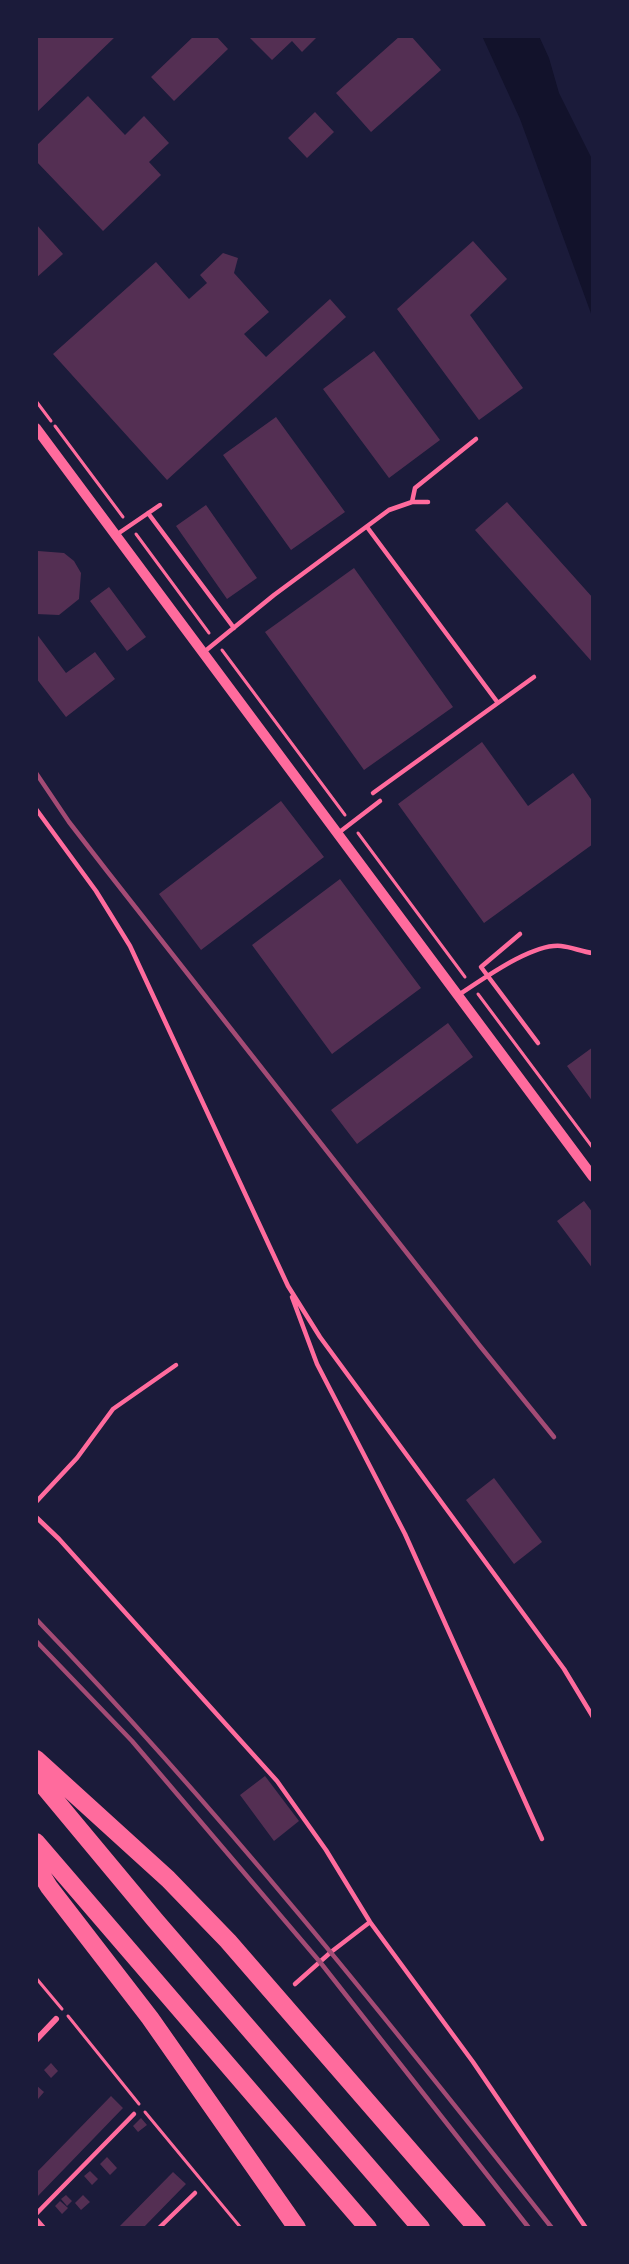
<!DOCTYPE html>
<style>
body{margin:0}
#map{position:relative;width:629px;height:2264px;overflow:hidden;background:#1b1b3a;font-family:"Fira Sans Condensed",sans-serif}
canvas{display:block}
.frame{position:absolute;inset:0;border:38px solid #1b1b3a;pointer-events:none}
</style>
<div id="map">
<canvas width="629" height="2264"></canvas>
<div class="frame"></div>
</div>
<script>
const g = document.querySelector('canvas').getContext('2d');
g.lineJoin = 'round';
function fill(path, color) { g.fillStyle = color; g.fill(path, 'evenodd'); }
function trace(path, color, width, dash) { g.strokeStyle = color; g.lineWidth = width; g.lineCap = dash ? 'butt' : 'round'; g.setLineDash(dash || []); g.stroke(path); }
fill(new Path2D(`
 M482 36H539L549 58 559 93 593 161V319L520 119Z`), '#12122b');
fill(new Path2D(`
 M36 36H116L36 113Z
 M194 36H216L228 49 174 101 151 77Z
 M248 36H318L302 52 292 41 272 60Z
 M400 36H411L441 70 371 132 336 93Z
 M88 96 125 135 144 116 169 143 149 162 161 175 103 231 36 161V146Z
 M315 112 334 132 307 158 288 138Z
 M36 224 63 254 36 278Z
 M473 241 507 279 470 315 523 388 479 420 397 309Z
 M223 253 238 258 234 273 269 312 244 334 266 357 330 299 346 317 167 480 53 354 156 262 189 299 207 283 200 275Z
 M374 351 440 440 389 478 323 389Z
 M276 417 345 512 291 550 223 455Z
 M507 502 593 598V663L475 530Z
 M206 505 257 578 227 599 176 526Z
 M38 551 64 553 74 561 81 573 79 599 59 615 36 614V553Z
 M354 568 453 707 364 770 265 632Z
 M109 587 146 637 127 651 90 601Z
 M36 633 66 673 95 652 115 679 66 717 36 678Z
 M482 742 528 806 573 773 593 802V844L484 923 398 804Z
 M281 801 324 857 201 950 159 894Z
 M340 879 421 988 332 1054 252 945Z
 M448 1023 473 1057 357 1144 331 1110Z
 M593 1047V1102L567 1066Z
 M584 1201 593 1213V1269L557 1221Z
 M494 1478 542 1542 514 1564 466 1500Z
 M265 1776 299 1821 274 1841 240 1795Z
 M51 2063 58 2071 51 2078 44 2070Z
 M36 2085 44 2092 38 2099 36 2097Z
 M111 2096 123 2108 36 2198V2173Z
 M141 2118 147 2125 138 2132 133 2126Z
 M107 2157 117 2168 110 2175 100 2164Z
 M90 2171 98 2179 92 2185 84 2176Z
 M173 2172 186 2184 143 2228H118Z
 M66 2195 72 2201 67 2206 61 2199Z
 M83 2195 90 2202 81 2210 75 2203Z
 M60 2201 68 2208 62 2214 55 2206Z`), '#542f53');
trace(new Path2D(`
 M36 401 51 421
 M55 426 123 517
 M136 534 209 633
 M222 650 345 815
 M358 833 465 977
 M478 994 593 1148
 M36 1978 62 2009
 M68 2016 139 2104
 M145 2112 241 2228`), '#ff6b9d', 3);
trace(new Path2D(`
 M412 502 415 488 476 439
 M148 513 234 628
 M367 527 498 703
 M116 535 160 505
 M204 652 274 595 389 510 412 502H428
 M373 793 534 677
 M36 809 96 891 130 946 288 1286 320 1337 564 1669 593 1717
 M337 834 380 801
 M520 934 481 967 538 1043
 M457 996C482 980 532 943 561 946 572 947 582 952 593 953
 M292 1297 317 1364 405 1534 542 1839
 M36 1502 77 1458 113 1409 176 1365
 M36 1517 59 1539 277 1781 326 1850 370 1922 473 2062 586 2228
 M295 1984 331 1952 370 1922
 M36 2214 134 2114
 M159 2228 195 2193`), '#ff6b9d', 4.5);
trace(new Path2D(`
 M36 2040 56 2019
 M36 2220 43 2228`), '#ff6b9d', 6);
trace(new Path2D(`
 M36 428 593 1177`), '#ff6b9d', 10);
trace(new Path2D(`
 M36 1759 168 1879 228 1941 477 2228
 M36 1777 155 1920 421 2228
 M36 1842 368 2228
 M36 1866 49 1887 150 2018 297 2228`), '#ff6b9d', 18);
trace(new Path2D(`
 M36 773 69 822 107 871 480 1346 554 1437
 M36 1619C221 1811 387 2019 552 2228
 M36 1641 132 1741 320 1962 529 2228`), '#a44b75', 4.5);
</script>
